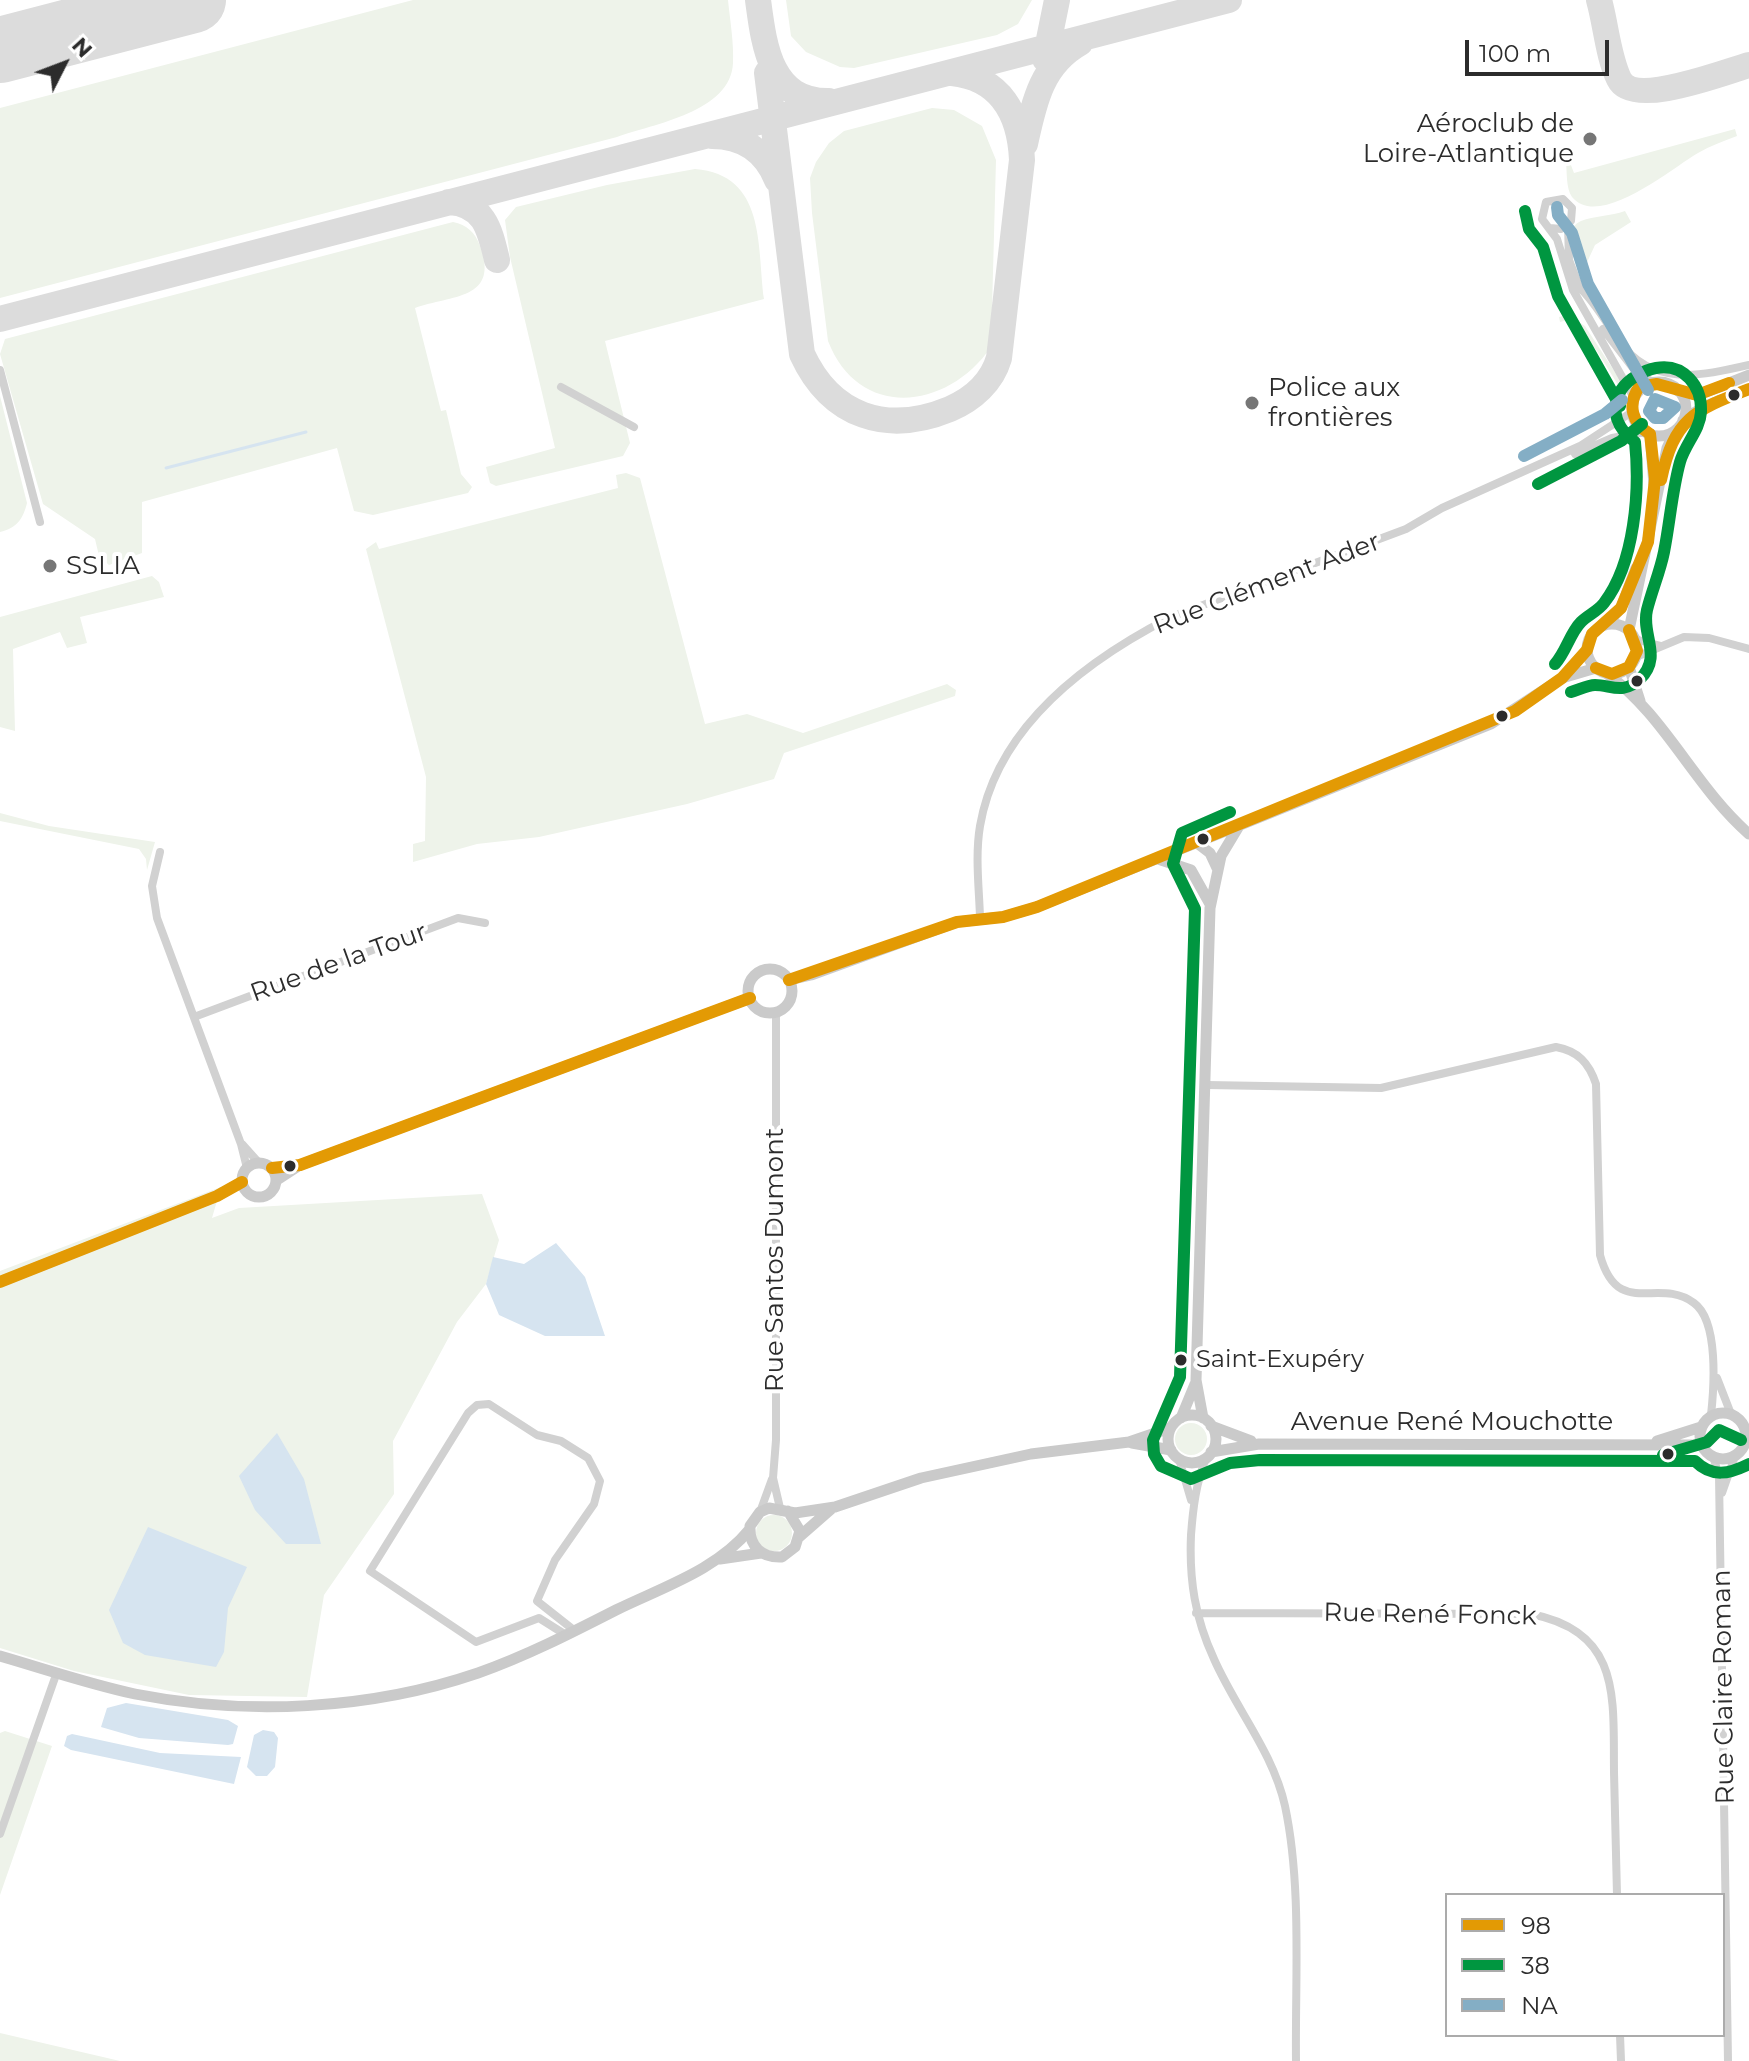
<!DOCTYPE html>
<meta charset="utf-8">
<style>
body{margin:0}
#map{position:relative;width:1749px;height:2061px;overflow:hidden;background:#fff;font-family:Montserrat,sans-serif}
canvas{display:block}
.legend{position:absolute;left:1445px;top:1893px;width:280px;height:144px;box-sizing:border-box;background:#fff;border:2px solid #ababab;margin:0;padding:10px 14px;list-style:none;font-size:24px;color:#2c2c2c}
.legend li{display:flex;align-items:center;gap:16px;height:40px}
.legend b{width:40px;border:2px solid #ababab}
.north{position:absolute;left:24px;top:24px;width:80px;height:80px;-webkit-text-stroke:6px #fff;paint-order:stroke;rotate:48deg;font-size:22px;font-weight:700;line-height:32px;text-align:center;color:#2c2c2c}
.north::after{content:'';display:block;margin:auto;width:28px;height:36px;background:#2c2c2c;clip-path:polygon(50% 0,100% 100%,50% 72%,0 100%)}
.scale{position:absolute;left:1465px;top:40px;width:144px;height:36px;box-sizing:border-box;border:4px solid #2c2c2c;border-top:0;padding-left:10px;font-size:24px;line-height:28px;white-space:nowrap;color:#2c2c2c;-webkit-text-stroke:6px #fff;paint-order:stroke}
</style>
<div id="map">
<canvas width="1749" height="2061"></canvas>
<ul class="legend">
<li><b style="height:10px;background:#e39a04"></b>98</li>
<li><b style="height:10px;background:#009640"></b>38</li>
<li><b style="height:10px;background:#84aec5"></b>NA</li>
</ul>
<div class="north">N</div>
<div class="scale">100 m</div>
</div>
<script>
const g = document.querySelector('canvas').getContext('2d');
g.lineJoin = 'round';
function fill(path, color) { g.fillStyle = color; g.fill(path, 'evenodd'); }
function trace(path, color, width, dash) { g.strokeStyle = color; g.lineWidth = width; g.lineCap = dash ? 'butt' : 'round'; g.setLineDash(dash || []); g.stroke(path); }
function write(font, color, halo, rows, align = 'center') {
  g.font = font + ' Montserrat,sans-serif'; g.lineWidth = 8; g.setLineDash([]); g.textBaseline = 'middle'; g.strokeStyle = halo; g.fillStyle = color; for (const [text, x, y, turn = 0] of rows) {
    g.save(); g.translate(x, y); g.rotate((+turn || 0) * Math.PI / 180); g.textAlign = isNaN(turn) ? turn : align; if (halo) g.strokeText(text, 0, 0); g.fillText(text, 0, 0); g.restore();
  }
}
fill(new Path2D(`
 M413 0H728C730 20 734 43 733 63 731 112 653 124 617 137L0 298V108Z
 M786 0H1032L1018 24 997 35 854 68 840 67 806 52 791 36Z
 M932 108 954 110 982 126 996 160 991 347C948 410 859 421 828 341L812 213 810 178 816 162 829 143 844 131Z
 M1735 129 1737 136C1724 141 1710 146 1698 153 1672 168 1599 230 1572 197 1566 189 1567 172 1566 161L1569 160 1574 173Z
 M695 169C766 175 757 245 764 299L605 341 630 443 623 456 496 486 490 483 486 467 555 448 510 257 505 220 516 207 607 185Z
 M1625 211 1631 222 1595 245 1583 271 1593 297C1584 283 1555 232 1581 221 1594 216 1611 216 1625 211Z
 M453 222C467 225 475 232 480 246 500 300 451 295 415 308L441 411 446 410 461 474 472 487 468 493 373 515 354 511 337 448 142 502V553L109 565 99 556 95 539 43 504 0 354 5 339Z
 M1568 315 1585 326 1622 383 1618 385 1597 351 1568 320 1560 322 1559 317Z
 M0 396 27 503C23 519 17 528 0 532Z
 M626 473 640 478 705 724 747 714 803 733 947 684 956 690 955 696 784 753 774 779 687 804 539 837 477 844 413 862V844L425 841 426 777 366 549 376 542 379 549 618 488 616 475Z
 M152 576 159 582 164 597 80 617 87 643 67 648 60 632 13 649 15 731 0 727V617Z
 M0 813 49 826 155 842 147 870 146 859 139 849 0 821Z
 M221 1187 212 1218 239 1208 482 1194 499 1240 486 1284 457 1322 393 1441 394 1494 324 1595 307 1697 189 1695 74 1671 0 1648V1271Z
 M1175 1439a16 16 0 1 1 32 0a16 16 0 1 1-32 0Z
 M756 1533a18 18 0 1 1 36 0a18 18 0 1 1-36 0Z
 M5 1731 52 1746 0 1895V1733Z
 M0 2033 120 2061H0Z`), '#eef3ea');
fill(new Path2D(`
 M556 1243 585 1277 605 1336H545L499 1315 486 1284 493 1257 524 1264Z
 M277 1433 304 1479 321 1544H286L255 1510 239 1476Z
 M148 1527 247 1567 228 1608 224 1652 216 1667 145 1655 123 1643 109 1610Z
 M126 1703 228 1720 238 1726 233 1744 228 1745 139 1738 101 1727 107 1708Z
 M263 1730 274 1732 278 1738 275 1767 267 1776H256L247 1767 254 1735Z
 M72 1734 160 1753 241 1757 234 1784 71 1750 64 1746 67 1736Z`), '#d6e4f0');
trace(new Path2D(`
 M166 468 306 432`), '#d6e4f0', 3);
trace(new Path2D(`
 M758 0C764 45 770 102 829 101
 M1599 0C1606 25 1608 56 1619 79 1633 108 1724 72 1749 65
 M1045 59 1057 0
 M767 73 802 354C831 417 887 435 950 409 973 399 992 382 999 358L1022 160C1020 114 1001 78 952 73
 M712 136C743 136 766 152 777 180
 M1025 144C1034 103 1041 65 1080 43
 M449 202C485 204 490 231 497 260
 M0 319 1229 0`), '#dcdcdc', 26);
trace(new Path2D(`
 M0 50 193 0`), '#dcdcdc', 66);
trace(new Path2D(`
 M1568 225 1569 260 1580 289
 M1550 228 1561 229 1571 221 1572 208 1563 199 1546 202 1542 219 1557 239 1573 290 1634 398
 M1579 287C1596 303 1606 323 1620 342 1652 387 1701 376 1749 365
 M1603 329 1633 368 1653 383
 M0 370 40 522
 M561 387 634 427
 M1575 454 1612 438 1646 432
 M1635 639 1661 646
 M1636 657 1684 637 1709 638 1749 649
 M160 852 152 886 157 918 241 1144 247 1168
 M980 917C979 887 975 856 980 826 997 727 1087 660 1171 617L1406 529 1442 508 1580 446 1632 412
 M776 1012V1440L773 1478 780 1508
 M194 1017 458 918 485 923
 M1207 1085 1381 1088 1556 1047C1578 1051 1589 1063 1596 1084L1600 1255C1618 1320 1658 1276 1694 1303 1719 1321 1714 1388 1711 1415
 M242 1144 259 1163
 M1717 1378 1731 1414
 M1713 1456 1719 1476 1728 2061
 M1206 1458C1196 1483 1193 1508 1191 1535 1189 1580 1195 1618 1214 1659 1236 1709 1273 1752 1285 1806 1302 1886 1295 1980 1296 2061
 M1179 1459 1191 1500
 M1722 1493 1735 1456
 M760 1512 772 1479
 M1196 1613 1531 1614C1622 1632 1613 1698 1614 1772 1615 1813 1616 1854 1617 1895
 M566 1635 539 1618 476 1642 370 1571 468 1413 477 1405 489 1404 537 1435 561 1441 588 1458 600 1481 594 1504 555 1560 537 1601 575 1631
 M0 1834 57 1672
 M1620 2035 1621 2061`), '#d1d1d1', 8);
trace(new Path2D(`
 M1632 409a27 27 0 1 1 54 0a27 27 0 1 1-54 0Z
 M1678 391 1698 395 1749 375
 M1683 420 1703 407 1749 389
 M1650 434 1654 485
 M1587 649a25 25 0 1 1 50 0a25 25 0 1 1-50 0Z
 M1607 624 1621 608 1636 568
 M1629 630 1667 448 1675 431
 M1629 667 1640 701
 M1606 673C1665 715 1694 786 1749 834
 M1562 678 1596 668
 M1197 843 1210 853 1217 868
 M1158 859 1191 870 1210 904
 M748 991a22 22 0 1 1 44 0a22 22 0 1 1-44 0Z
 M789 980 811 975 957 922 1003 917 1037 907 1491 724 1562 678 1587 650
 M242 1180a17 17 0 1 1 34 0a17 17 0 1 1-34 0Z
 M277 1180 300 1165 750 998
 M0 1282 217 1196 242 1182
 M1700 1436a23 23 0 1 1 46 0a23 23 0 1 1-46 0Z
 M1168 1439a24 24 0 1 1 48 0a24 24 0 1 1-48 0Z
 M1181 1418 1195 1384
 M1203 1418 1196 1380 1210 908 1221 856 1239 826
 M1211 1426 1251 1441
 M1657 1441 1701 1427
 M1132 1443 1171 1450
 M1211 1452 1259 1444 1702 1445
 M788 1511 800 1531 795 1547 782 1557C762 1558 749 1547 750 1526L760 1512 769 1508 795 1513 835 1507 921 1478 1031 1454 1129 1442 1170 1428
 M799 1537 831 1509
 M720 1559 761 1553
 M0 1656C45 1669 89 1684 135 1694 246 1716 370 1710 478 1673 526 1656 571 1633 616 1610 663 1587 717 1570 750 1529`), '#cacaca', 11);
trace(new Path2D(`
 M1650 434C1632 423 1627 405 1639 387L1657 384 1697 395 1729 383
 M1661 480C1674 419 1694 410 1749 389
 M1596 668 1612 674 1629 667 1637 651 1629 630
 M789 980 957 922 1003 917 1037 907 1515 711 1562 678 1587 650 1592 634 1621 608 1648 542 1655 479 1650 434
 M272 1168 300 1165 750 998
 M0 1282 217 1196 242 1182`), '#e39a04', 12);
trace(new Path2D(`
 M1525 211 1529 229 1543 247 1558 296 1620 406
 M1538 484 1621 441 1642 424
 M1555 664C1566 652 1570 633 1581 622 1588 615 1598 611 1604 603 1635 563 1640 490 1635 442 1618 429 1609 411 1621 390 1628 379 1644 370 1656 368 1684 363 1702 386 1701 412 1700 430 1685 444 1680 462 1672 491 1670 522 1664 552 1660 572 1652 590 1647 610 1641 635 1663 656 1640 679 1623 695 1611 685 1595 685 1588 685 1578 690 1571 692
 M1230 812 1182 833 1173 864 1195 909 1180 1377 1153 1440 1154 1454 1161 1466 1191 1479 1230 1463 1260 1460 1695 1461C1712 1478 1729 1474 1749 1464
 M1663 1455 1707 1442 1719 1430 1741 1440`), '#009640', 12);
trace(new Path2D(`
 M1557 207 1558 215 1572 233 1588 284 1648 390
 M1655 399 1675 407 1663 418H1655L1649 411Z
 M1524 456 1605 414 1622 400`), '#84aec5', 12);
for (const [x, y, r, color] of [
 [1590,139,8,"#767676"],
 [1734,395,7,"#2c2c2c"],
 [1252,403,8,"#767676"],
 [50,566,8,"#767676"],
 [1637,681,7,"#2c2c2c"],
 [1502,716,7,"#2c2c2c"],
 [1203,839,7,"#2c2c2c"],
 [290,1166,7,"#2c2c2c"],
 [1181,1360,7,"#2c2c2c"],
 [1668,1454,7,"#2c2c2c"]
]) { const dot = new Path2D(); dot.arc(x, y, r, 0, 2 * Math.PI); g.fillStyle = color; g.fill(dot); trace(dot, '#fff', 3); }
write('24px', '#2c2c2c', '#fff', [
 ["Saint-Exupéry",1196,1360]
], 'left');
write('26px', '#2c2c2c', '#fff', [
 ["Aéroclub de",1574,124,"right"],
 ["Loire-Atlantique",1574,154,"right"],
 ["Police aux",1268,388],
 ["frontières",1268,418],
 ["SSLIA",66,566]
], 'left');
write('26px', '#2c2c2c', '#fff', [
 ["Rue Clément Ader",1267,584,-21],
 ["Rue de la Tour",339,963,-20],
 ["Rue Santos Dumont",775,1260,-90],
 ["Avenue René Mouchotte",1452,1422],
 ["Rue René Fonck",1430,1615,1],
 ["Rue Claire Roman",1724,1687,-91]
]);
</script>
